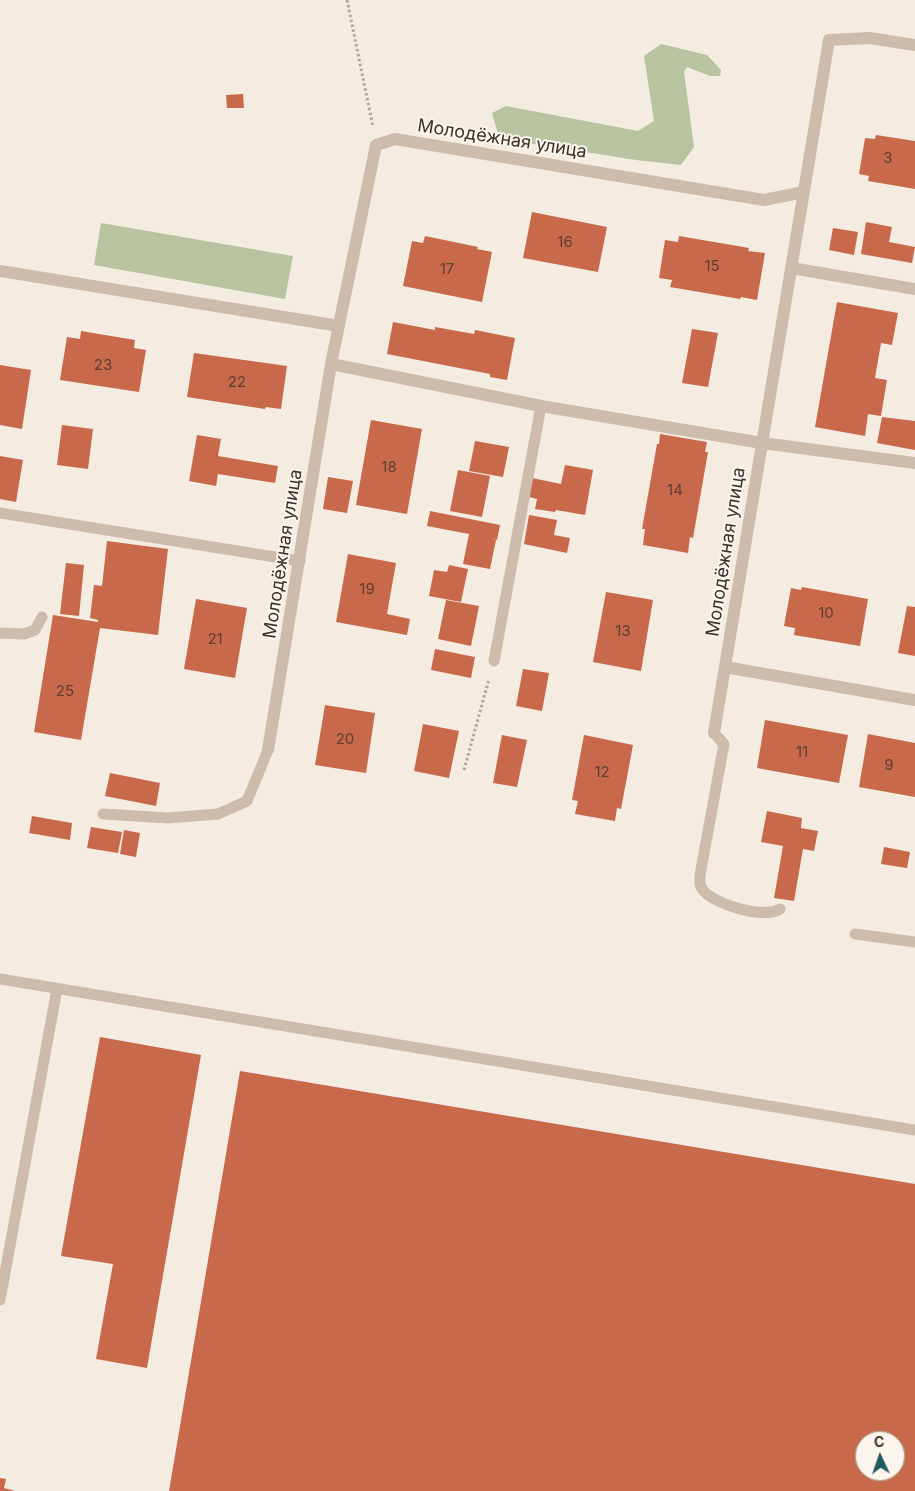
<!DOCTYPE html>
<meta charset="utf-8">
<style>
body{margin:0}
#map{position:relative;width:915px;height:1491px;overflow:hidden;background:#f4ebe1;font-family:Inter,sans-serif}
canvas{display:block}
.north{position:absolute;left:855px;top:1431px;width:50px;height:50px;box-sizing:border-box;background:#fbf5ee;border:1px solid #aea6a0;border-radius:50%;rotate:357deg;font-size:14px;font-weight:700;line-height:20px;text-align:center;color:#3b302b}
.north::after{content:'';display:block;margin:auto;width:18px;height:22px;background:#1f5a5e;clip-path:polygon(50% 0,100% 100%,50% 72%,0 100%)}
</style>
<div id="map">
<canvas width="915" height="1491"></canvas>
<div class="north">С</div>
</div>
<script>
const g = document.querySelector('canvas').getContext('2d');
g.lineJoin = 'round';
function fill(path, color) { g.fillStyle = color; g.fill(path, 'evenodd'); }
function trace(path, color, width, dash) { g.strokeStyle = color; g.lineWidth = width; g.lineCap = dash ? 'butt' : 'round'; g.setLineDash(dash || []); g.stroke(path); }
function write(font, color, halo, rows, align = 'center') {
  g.font = font + ' Inter,sans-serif'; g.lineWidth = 4; g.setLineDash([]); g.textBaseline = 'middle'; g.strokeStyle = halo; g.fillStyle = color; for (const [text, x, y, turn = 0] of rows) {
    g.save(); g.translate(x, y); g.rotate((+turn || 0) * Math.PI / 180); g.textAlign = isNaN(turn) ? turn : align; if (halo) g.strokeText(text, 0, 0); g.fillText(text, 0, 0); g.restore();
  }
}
fill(new Path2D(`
 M661 44 707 55 721 70 720 76H710L687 67 684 72 694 147 681 165 636 160 509 140 498 134 492 113 506 106 638 131 654 121 644 56Z
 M101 223 293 256 285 299 94 265Z`), '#b8c4a0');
fill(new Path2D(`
 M243 94 244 108H227L226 95Z
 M876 135 915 141V189L868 181 869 176 859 174 865 138 875 139Z
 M532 212 607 227 598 272 523 258Z
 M866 222 892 227 889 242 915 247 912 263 861 254Z
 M833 228 858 232 854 255 829 250Z
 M425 236 478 247 477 249 492 252 482 302 403 286 412 241 423 243Z
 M679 236 749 248 748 251 765 253 757 300 741 297 740 299 670 287 672 280 659 278 665 240 678 242Z
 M837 302 898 313 892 345 881 343 875 378 887 380 881 416 868 414 865 436 815 427Z
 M393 322 435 330V327L474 334 475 330 515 338 507 380 490 377V374L387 354Z
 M692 329 718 333 708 387 682 383Z
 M81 331 135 340 134 348 146 350 139 392 60 380 67 337 80 339Z
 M194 353 287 366 281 409 266 407 265 409 187 397Z
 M0 365 31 370 22 429 0 425Z
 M882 417 915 421V450L877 443Z
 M371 420 422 429 407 514 356 505Z
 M62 425 93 429 88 469 57 465Z
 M660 434 707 442 705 452H708L693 538 690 537 688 553 643 545 645 529H642L657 444H659Z
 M197 435 221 439 218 456 278 466 275 483 218 474 216 486 189 481Z
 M475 441 509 447 503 477 469 471Z
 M0 456 23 460 16 502 0 499Z
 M565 465 593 470 585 515 556 510 555 512 535 509 537 499 529 497 532 478 561 484Z
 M458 470 490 476 482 517 450 511Z
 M328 477 353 481 347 513 323 509Z
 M430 511 500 525 497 540 490 538 496 540 490 569 463 564 469 534 427 526Z
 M529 515 557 520 554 535 570 538 567 553 524 544Z
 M107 541 168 549 158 635 100 628 81 740 34 732 53 615 98 622V620L90 618 94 585 102 586Z
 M348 554 396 563 387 614 410 619 407 635 336 622Z
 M66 563 84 565 79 616 60 614Z
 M449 565 468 569 461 602 429 596 434 570 447 572Z
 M802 587 868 599 860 646 794 635 795 628 784 626 791 588 801 590Z
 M606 592 653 600 641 671 593 662Z
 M196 599 247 608 235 678 184 669Z
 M446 600 479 606 471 646 438 639Z
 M907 606 915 607V656L898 653Z
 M435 649 475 657 471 678 431 670Z
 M523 669 549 673 542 711 516 706Z
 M325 705 375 713 366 773 315 765Z
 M765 720 848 735 839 783 757 768Z
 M423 724 459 731 449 778 414 771Z
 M868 734 915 743V797L859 787Z
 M502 735 527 740 517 787 493 783Z
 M584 735 633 745 621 809 617 808 615 821 575 814 578 801 572 800Z
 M110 773 160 783 156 806 105 796Z
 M767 811 802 818 801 828 818 831 814 851 803 849 794 901 774 898 783 846 761 842Z
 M32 816 72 823 70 840 29 833Z
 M91 827 122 832 118 853 87 848Z
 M124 830 140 833 136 857 120 854Z
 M884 847 910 852 907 868 881 864Z
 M100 1037 201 1055 147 1368 96 1359 113 1264 61 1256Z
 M240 1071 915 1184V1491H169ZM865 1441H895V1471H865Z
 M0 1478 6 1479 4 1488 15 1491H0Z`), '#c8694b');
trace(new Path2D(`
 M347 0 373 127
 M464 770 489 679`), '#b9a596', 3, [2.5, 2.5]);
trace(new Path2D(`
 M0 513 300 561
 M0 633 24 634 35 630 42 617
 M494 661 541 406
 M714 733 724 744 700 875C700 881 699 886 703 890 714 905 764 919 780 909
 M103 814 168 818 218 814 247 801 268 750
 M855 934 915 942
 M0 979 915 1130
 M0 1300 57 989`), '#cdbbac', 11);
trace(new Path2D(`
 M791 268 915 289
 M0 271 339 326
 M331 364 541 406 762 443 915 463
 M725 667 915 700
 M714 733 829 40 870 38 915 45
 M268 750 331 364 376 145 395 139 764 200 804 192`), '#cdbbac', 12);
write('15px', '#5e3e33', null, [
 ["3",888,158],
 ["16",565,242],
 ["15",712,266],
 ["17",447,269],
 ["23",103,365],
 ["22",237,382],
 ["18",389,467],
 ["14",675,490],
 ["19",367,589],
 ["10",826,613],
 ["13",623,631],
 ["21",215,639],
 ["25",65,691],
 ["20",345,739],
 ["11",802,752],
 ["9",889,765],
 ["12",602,772]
]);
write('18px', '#3b302b', '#fbf5ee', [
 ["Молодёжная улица",502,139,9],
 ["Молодёжная улица",726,552,-81],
 ["Молодёжная улица",283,554,-81]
]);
</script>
